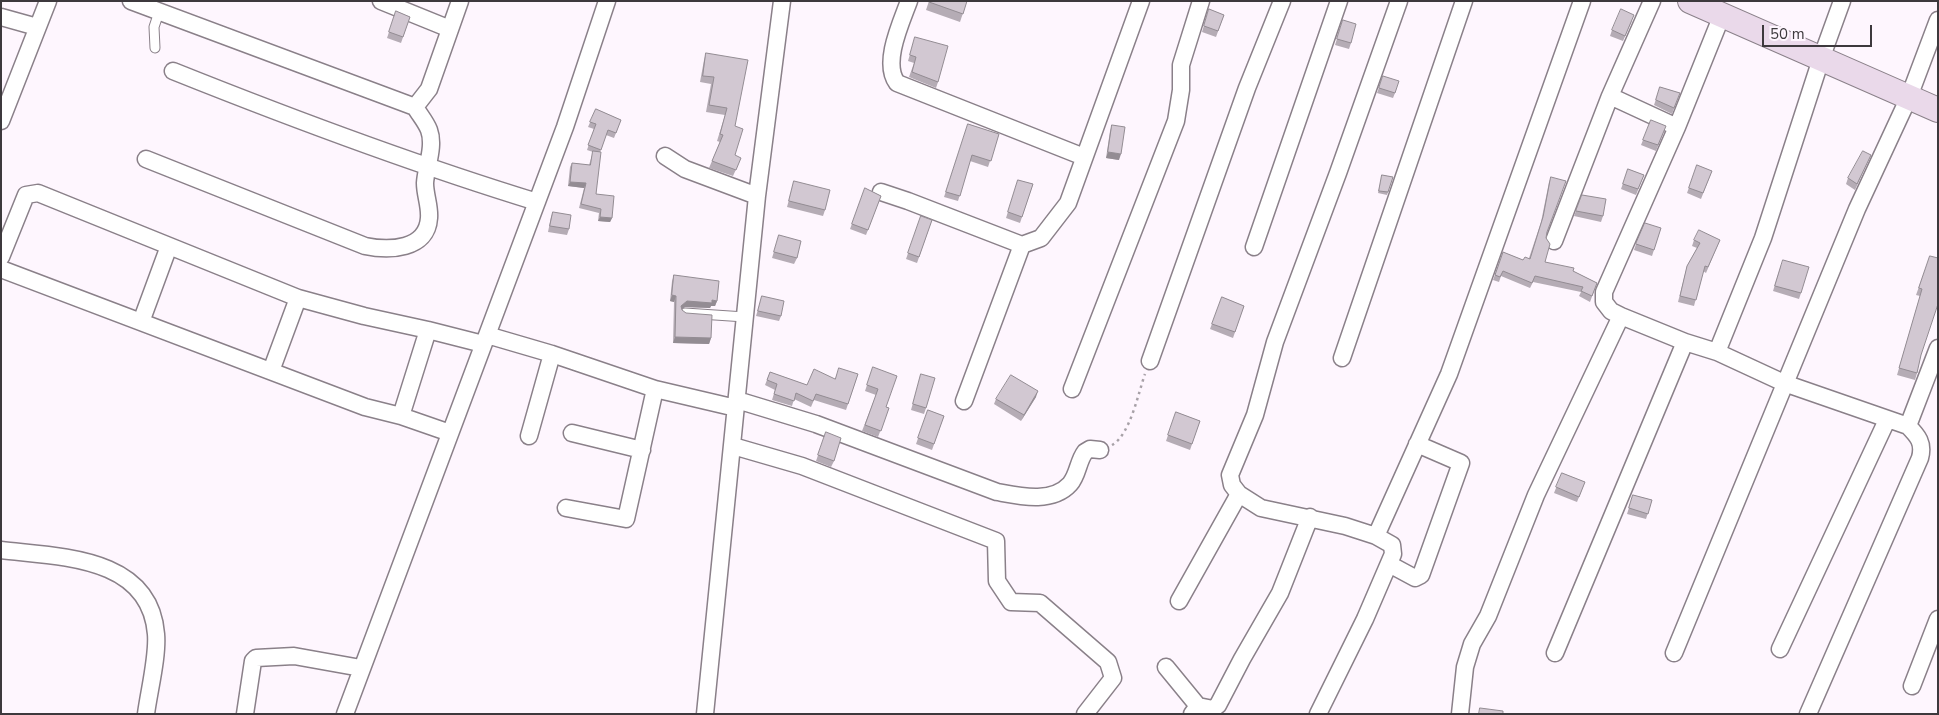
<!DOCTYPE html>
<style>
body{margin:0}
#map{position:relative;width:1939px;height:715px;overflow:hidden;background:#fef6fe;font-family:"Nunito Sans",sans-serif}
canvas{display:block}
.frame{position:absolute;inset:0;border:2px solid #3d393d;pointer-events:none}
.scale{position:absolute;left:1762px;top:25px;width:110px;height:22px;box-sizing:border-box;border:2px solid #3d393d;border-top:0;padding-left:6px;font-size:15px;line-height:18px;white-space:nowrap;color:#3d393d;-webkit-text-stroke:4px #fef6fe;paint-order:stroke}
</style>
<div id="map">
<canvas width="1939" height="715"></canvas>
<div class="frame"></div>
<div class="scale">50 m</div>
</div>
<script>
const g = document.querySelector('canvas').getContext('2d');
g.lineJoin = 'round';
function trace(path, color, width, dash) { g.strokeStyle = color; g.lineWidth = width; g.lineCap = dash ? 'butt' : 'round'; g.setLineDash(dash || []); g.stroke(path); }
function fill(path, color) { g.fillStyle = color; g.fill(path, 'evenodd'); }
const service = new Path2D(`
 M155 48 154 27 159 12
 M685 313 745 317`);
const minor = new Path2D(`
 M131 1 415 107 429 89 460 1
 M381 1 450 29
 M909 1C901 23 882 63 897 83L1084 157
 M1399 1 1338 173 1275 342 1255 415 1230 475 1232 485 1239 494 1261 508 1345 526 1376 536 1449 374 1582 1
 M1722 15 1677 127 1604 292V302L1611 311 1621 316 1685 342 1717 352 1784 383 1908 426
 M1 17 37 27
 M173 71C293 119 413 164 537 202
 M1610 96 1652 1
 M1 121 48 1
 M665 156 685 169 757 196
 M146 159 365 246C389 251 427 250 429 218 430 206 425 195 425 183 426 167 435 146 429 130 426 122 419 114 415 107
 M881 192 908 201 1022 245 1041 238 1068 203 1141 1
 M1554 241 1610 96 1677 127
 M1254 247 1339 1
 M1 257 26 195 38 193 298 298 364 316 428 330 483 344
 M1 269 365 407 401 416 428 330
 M141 322 169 246
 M487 335 552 354 655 389 736 408
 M1717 352 1763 238 1821 59 1842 1
 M1342 358 1464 1
 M1150 361 1247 88 1282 1
 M271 371 298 298
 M1072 389 1176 121 1181 90V65L1201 1
 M737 400 816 424 997 492C1019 496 1052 504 1070 484 1078 475 1078 461 1085 452L1090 449 1100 450
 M964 401 1022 245
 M401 416 450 433
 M572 433 642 450
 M529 436 552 354
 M733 446 802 466 996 541 997 581 1011 602 1040 603 1108 662 1113 678 1085 714
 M566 508 626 519 655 389
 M1 550C60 557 150 556 156 634 158 656 149 691 146 714
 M1389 564 1415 578 1421 575 1461 463 1417 444
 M1179 601 1239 494
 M1780 649 1887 420
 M1555 653 1685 342
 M1674 653 1857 209 1909 97 1938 20
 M1166 667 1198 706 1192 714
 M1912 686 1938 619
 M1198 706 1213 709 1218 705 1242 659 1280 593 1310 517
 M245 714 253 661 256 658 294 656 361 668
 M345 714 565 127 607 1
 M705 714 757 196 782 1
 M1318 714 1365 619 1393 554 1392 545 1376 536
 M1460 714 1465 667 1472 644 1488 616 1536 495 1621 316
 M1808 714 1920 458C1924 443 1918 436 1908 426L1938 348`);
const secondary = new Path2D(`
 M1690 1 1938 110`);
trace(service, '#8a8089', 11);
trace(minor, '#8a8089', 19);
trace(secondary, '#8a8089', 26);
trace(new Path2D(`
 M1112 445C1130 435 1138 394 1145 374`), '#a7a1a7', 2.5, [2.5, 4]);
trace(service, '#fff', 9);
trace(minor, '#fff', 16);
trace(secondary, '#ead9ea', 24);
fill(new Path2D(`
 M929 1H967L960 22 926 10Z
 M1209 9 1224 15 1216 37 1202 32Z
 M396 11 410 17 401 43 387 38Z
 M1343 20 1351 43 1349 49 1335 45Z
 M1632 21 1623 41 1610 36 1612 30Z
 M915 37 938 82 936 88 909 77 914 63 908 61Z
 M706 53 735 126V155L738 165 733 176 709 168 720 142 717 141 725 115 706 112 711 84 700 82 704 60Z
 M1383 76 1395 93 1393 98 1377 93Z
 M1660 87 1680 93 1672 114 1654 105Z
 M596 109 621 120 614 138 606 135 600 152 596 194 612 218 610 222 598 221 599 213 579 208 584 188 568 186 570 167 572 163 589 165 593 152 587 150 594 129 588 127Z
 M1651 120 1664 132 1656 151 1641 145Z
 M968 124 999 134 988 167 970 161 958 201 944 197Z
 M1112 125 1119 160 1106 158 1110 131Z
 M1871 155 1855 190 1846 184 1848 178Z
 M1697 165 1712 171 1701 199 1687 193Z
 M1628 169 1644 175 1636 195 1621 189Z
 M1382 175 1393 177 1387 195 1378 193Z
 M1551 177 1545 262 1573 271 1597 283 1590 302 1579 296 1581 292 1533 282 1530 288 1501 276 1499 282 1493 280 1503 252 1523 260 1529 258 1541 222 1549 182Z
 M1018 180 1033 184 1020 223 1006 218Z
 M794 181 825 210 823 216 787 207Z
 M865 188 881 196 866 235 850 229Z
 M1582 195 1603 216 1601 222 1574 216Z
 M553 212 569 229 567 235 548 232 551 217Z
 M921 216 932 220 917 263 906 259Z
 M1661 228 1652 256 1634 250 1636 244Z
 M779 235 797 258 794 264 772 258Z
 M1694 240H1720L1706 273 1703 271 1694 306 1678 302 1687 266 1697 248 1692 246Z
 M1930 256 1921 355 1917 373 1915 380 1897 375 1920 296 1916 295Z
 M1781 265 1801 293 1799 299 1773 291Z
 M674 275 717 301 715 306H711L710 308 685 307 682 310 711 338 709 344 673 343 674 302 670 301 672 281Z
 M762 296 781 316 779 321 756 316Z
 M1222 297 1244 306 1233 338 1210 329Z
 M873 367 886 407 889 408 878 437 862 431 876 395 865 391Z
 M770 372 807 385 858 374 846 410 814 400 811 407 794 399 792 406 772 400 775 390 765 385Z
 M921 374 926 408 924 414 911 410Z
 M1036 397 1021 421 994 404 996 399Z
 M928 410 944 416 932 450 916 444Z
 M1176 412 1200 421 1190 450 1166 441Z
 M826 432 834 461 831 467 816 461Z
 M1562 473 1585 482 1577 502 1554 493Z
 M1633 495 1652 500 1646 519 1627 514Z`), '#b5acb5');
fill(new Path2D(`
 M1108 152 1121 154 1119 160 1106 158Z
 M570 182 586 183 584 188 568 186Z
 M600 217 612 218 610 222 598 221Z
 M672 295 676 296 674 302 670 301Z
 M712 300 717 301 715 306H711L710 308 685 307 679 312 681 306 687 301Z
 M675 337 711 338 709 344 673 343Z
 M1038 391 1036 397 1021 421 1024 415Z`), '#938c93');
const building = new Path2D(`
 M929 1H967L963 14 929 2Z
 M1209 9 1224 15 1218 31 1204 26Z
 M1621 9 1634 15 1625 36 1612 30Z
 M396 11 410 17 403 37 389 32Z
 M1343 20 1356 24 1351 43 1337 39Z
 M915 37 948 46 938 82 912 72 916 57 910 55Z
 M706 53 748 60 735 126 743 129 735 155 741 158 736 170 712 161 723 135 720 134 727 108 709 105 714 77 703 76Z
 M1383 76 1399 81 1395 93 1379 88Z
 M1660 87 1680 93 1674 108 1656 100Z
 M596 109 621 120 616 133 608 130 601 150 588 145 596 124 590 122Z
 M1651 120 1666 126 1658 145 1643 140Z
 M968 124 999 134 991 161 972 155 960 196 946 192Z
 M1112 125 1125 127 1121 154 1108 152Z
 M593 151 601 152 596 194 614 196 612 218 600 217 601 209 581 204 586 183 570 182 572 163 590 165Z
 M1863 151 1871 155 1857 184 1848 178Z
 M1697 165 1712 171 1703 193 1689 188Z
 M1628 169 1644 175 1638 189 1623 184Z
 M1382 175 1393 177 1388 192 1379 191Z
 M1551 177 1566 181 1547 232 1546 238 1550 244 1545 262 1574 268 1573 271 1597 283 1592 296 1581 291 1583 287 1535 276 1532 283 1503 271 1500 277 1495 275 1503 252 1523 260 1525 257 1530 259 1543 217Z
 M1018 180 1033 184 1022 217 1008 212Z
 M794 181 830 190 825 210 789 201Z
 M865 188 881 196 868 230 852 224Z
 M1582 195 1606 199 1603 216 1576 211Z
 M553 212 571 215 569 229 550 226Z
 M921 216 932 220 919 257 908 253Z
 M1645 223 1661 228 1654 250 1636 244Z
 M1699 230 1720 240 1708 267 1705 266 1696 300 1680 296 1687 266 1700 243 1694 240Z
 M779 235 801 241 797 258 774 252Z
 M1930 256 1938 258V304L1921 355 1917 373 1899 368 1922 289 1919 288Z
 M1783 260 1809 267 1801 293 1775 286Z
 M674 275 719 281 717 301 712 300V303L687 301 681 306 682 310 686 313 712 315 711 338 675 337 676 296 672 295Z
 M762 296 784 301 781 316 758 311Z
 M1222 297 1244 306 1235 332 1212 324Z
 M873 367 897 376 886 407 889 408 881 431 865 425 878 389 867 385Z
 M839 368 858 374 848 404 816 394 813 401 796 393 794 401 774 394 777 384 767 380 770 372 807 385 814 369 835 379Z
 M921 374 935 378 926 408 913 404Z
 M1011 375 1038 391 1024 415 996 399Z
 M928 410 944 416 934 444 918 438Z
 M1176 412 1200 421 1192 444 1168 435Z
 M826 432 841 438 834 461 818 455Z
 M1562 473 1585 482 1579 497 1556 487Z
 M1633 495 1652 500 1648 514 1629 508Z
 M1480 708 1503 711V714H1479Z`);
fill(building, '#d2c8d2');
trace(building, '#938c93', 1);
</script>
